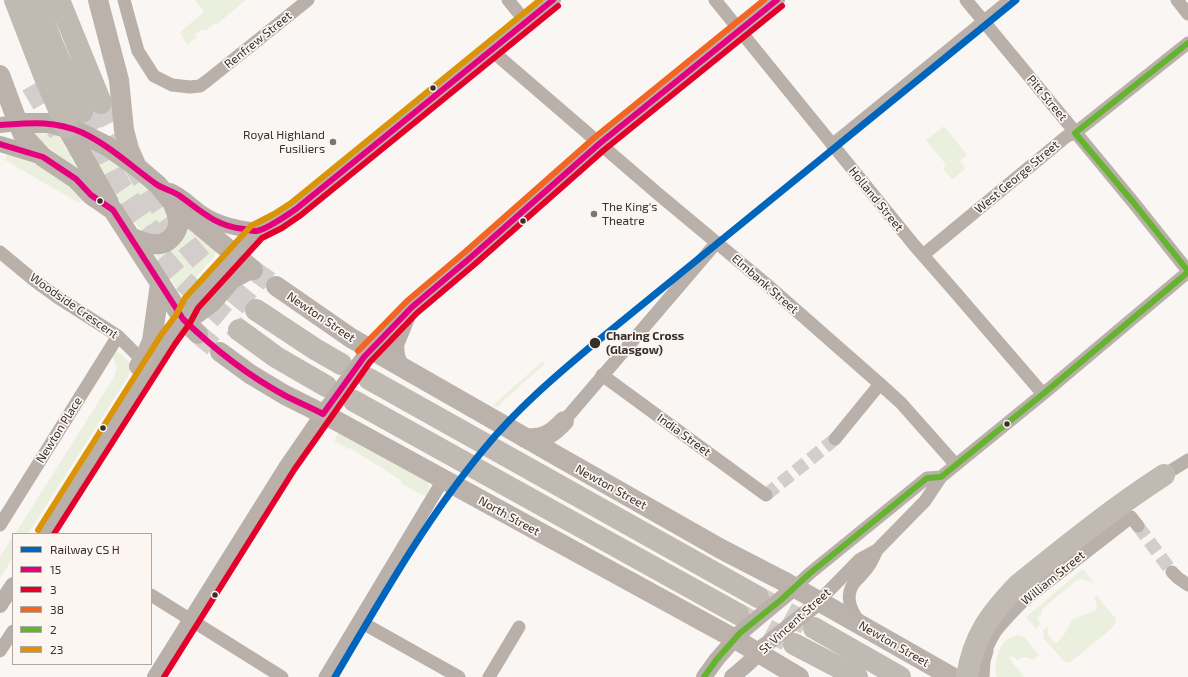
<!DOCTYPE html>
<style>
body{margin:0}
#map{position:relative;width:1188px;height:677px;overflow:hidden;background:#faf6f3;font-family:"Exo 2",sans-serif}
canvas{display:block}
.legend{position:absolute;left:12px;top:533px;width:140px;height:132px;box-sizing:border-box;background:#fdf5f0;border:1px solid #aea6a1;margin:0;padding:5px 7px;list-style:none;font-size:12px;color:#372f2b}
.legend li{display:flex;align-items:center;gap:8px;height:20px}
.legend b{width:20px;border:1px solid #aea6a1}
</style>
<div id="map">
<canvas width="1188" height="677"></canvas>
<ul class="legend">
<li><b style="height:5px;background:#0065bd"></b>Railway CS H</li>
<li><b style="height:5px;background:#e6007e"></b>15</li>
<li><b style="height:5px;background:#e4002b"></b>3</li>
<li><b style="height:5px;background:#f26522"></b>38</li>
<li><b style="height:5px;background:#65b32e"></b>2</li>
<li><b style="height:5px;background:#da9406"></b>23</li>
</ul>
</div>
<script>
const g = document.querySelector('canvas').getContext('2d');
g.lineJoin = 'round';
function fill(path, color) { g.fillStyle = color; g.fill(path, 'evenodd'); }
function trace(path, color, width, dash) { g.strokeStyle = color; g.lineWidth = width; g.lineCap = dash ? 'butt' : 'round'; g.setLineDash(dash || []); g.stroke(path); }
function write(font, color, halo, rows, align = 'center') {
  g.font = font + ' "Exo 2",sans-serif'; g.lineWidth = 3.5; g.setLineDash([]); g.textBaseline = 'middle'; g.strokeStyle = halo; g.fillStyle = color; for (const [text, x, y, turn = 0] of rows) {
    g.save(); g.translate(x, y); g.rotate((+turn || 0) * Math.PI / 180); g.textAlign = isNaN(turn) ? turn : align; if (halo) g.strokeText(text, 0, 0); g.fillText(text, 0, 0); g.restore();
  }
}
fill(new Path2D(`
 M195 0H246L216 25 215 23 205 31 203 29 195 34 197 37 187 45 180 32 204 12Z
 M944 126 967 155 960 161 965 169 952 180 943 169 946 165 926 140Z
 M36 133 51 134 61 136 65 144 64 145 66 150 68 149 72 156 71 158 73 162 75 161 77 164 75 166C61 157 47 147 35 135Z
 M93 150C118 162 140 184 161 202L165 207 169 224 166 231 158 236 145 233 138 227 116 196 90 153Z
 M8 151 26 157 72 187 82 200 79 203 5 160Z
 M186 225 215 251V256L184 290H178L154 253Z
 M114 350C126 357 134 361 128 377L28 534H15L114 377C120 366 111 361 114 350Z
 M543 361 545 364 522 384 497 407 493 405Z
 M340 430 427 480 429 487 427 496 419 494 420 491H419L418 493 401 483 402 481 350 448 348 449 334 441Z
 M13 536V558L0 578V557Z
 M1083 569 1095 584C1091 581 1086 581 1082 579L1076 581 1042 609V614L1037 618 1041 624 1036 629 1026 617 1079 572Z
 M1096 595 1116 619 1115 624 1112 628 1072 661 1066 663 1043 638V631L1048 626C1047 634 1049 638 1056 643 1065 637 1067 627 1073 619L1094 611 1097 608 1096 601 1094 599Z
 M1019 635 1024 637 1039 655 1034 660 1025 657 1017 660 1012 656 1009 658 1024 677H997C993 667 998 647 1006 640 1010 637 1015 636 1019 635Z`), '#ebf0de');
trace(new Path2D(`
 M766 495 835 439
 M1138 526 1172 572`), '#d3cecb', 13, [13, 6]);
trace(new Path2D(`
 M253 270 276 286
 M198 334 220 352`), '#d3cecb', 20, [20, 10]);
trace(new Path2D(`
 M32 85 63 139
 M101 103C120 141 140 177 164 212 175 228 186 244 199 258 216 278 236 294 256 310
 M82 112 119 184 147 225 159 241
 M140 232 176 274 196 293 239 330
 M758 597 814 628
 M738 614 794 644`), '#d3cecb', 22, [22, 11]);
trace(new Path2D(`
 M124 0 138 51 154 76 172 85 190 87 200 86 208 80 308 0
 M508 0 526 22
 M715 0 914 245 956 293 1043 394
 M966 0 1133 202 1188 271
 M1177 0 1188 14
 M491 50 657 193 765 283 880 384 901 403 956 465
 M832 145 1010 0
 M0 252 35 281 57 297 118 336 138 356 139 361V366
 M923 255 1067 136 1075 133 1188 43
 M602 375 766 495
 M564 421 717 242
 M835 439 880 384
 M1164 475 1188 460
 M0 525 118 336
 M1172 572 1178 578 1188 585
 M794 588 809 574 927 478 941 477
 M151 595 282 677
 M818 602 859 560 877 550 925 501 941 477 1043 394 1188 272
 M359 621 459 677
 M860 623C851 611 844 597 854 583 858 578 864 573 868 567 872 562 874 556 877 550
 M0 651 13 631
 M972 663C986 656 988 642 996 631 1004 620 1014 611 1023 601L1131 517 1138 526
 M325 677 443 480
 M489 677 519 627
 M983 677 984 661 987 651`), '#bab0aa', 13);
trace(new Path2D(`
 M0 125 18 123
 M0 144 43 157
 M170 191C182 196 190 205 201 213 218 225 237 228 257 231
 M364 357 412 307 470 258 599 144 777 0
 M402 368 397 356 396 345 407 318
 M45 534 143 378 168 339 183 319 191 303 222 268 257 231 278 221 296 209 553 0
 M0 605 13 585
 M155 677 287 466 327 408
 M704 677 717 659 740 633
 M732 677C744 667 754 660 764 646`), '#bab0aa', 16);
trace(new Path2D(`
 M98 0 119 80 124 130 129 149 137 167
 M0 75 18 123 23 135 28 141 43 157 76 179 91 195 113 210 183 319 198 334
 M18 123H50L79 132 107 146 137 167 158 185 172 202 253 270
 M67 128 109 203
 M131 237C144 243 161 250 172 237 176 233 178 229 178 223 178 216 175 208 172 202
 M276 286 351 338 566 461 721 549 785 582 952 677
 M183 319 196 314 212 302 232 279 251 269
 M220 352 250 374 285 395 337 421 735 639 799 677
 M139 366 146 355 152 341 160 284
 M525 438C543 440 552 434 564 421`), '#bcb2ac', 20);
trace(new Path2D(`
 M15 0 44 75 67 128
 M36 0 52 43 82 112
 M59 0 101 103
 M256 310 315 349 341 364
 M239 330 276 357 326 386
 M369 379 758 597
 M354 401 738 614
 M814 628 900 677
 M794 644 857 677`), '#c0bab3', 22);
trace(new Path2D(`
 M327 408 364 357
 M740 633 788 593
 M764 646 813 607`), '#bab0aa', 16);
trace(new Path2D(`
 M967 677C973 636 991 613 1019 584 1066 546 1113 508 1164 475`), '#c0bab3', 22);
trace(new Path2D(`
 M0 125C30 123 52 120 81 132 109 145 131 166 156 184 163 189 173 191 180 196 202 212 216 226 244 229 248 230 252 231 256 231 266 230 287 215 296 209L553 0
 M0 144 43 157 76 179 91 195 113 210 183 319C213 348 247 375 284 395 297 402 310 407 323 414L364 357 412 307 470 258 599 144 777 0`), '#e6007e', 6);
trace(new Path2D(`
 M54 534 175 344 190 323 198 308 262 238 282 228 301 215 558 6
 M164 677 294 470 370 362 417 313 475 264 604 150 782 6`), '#e4002b', 6);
trace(new Path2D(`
 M358 351 407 301 465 252 594 138 764 0`), '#f26522', 6);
trace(new Path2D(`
 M1188 43 1075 133 1133 202 1188 271
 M704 677 717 659 740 633 782 599 809 574 927 478 941 477 1043 394 1188 272`), '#65b32e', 6);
trace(new Path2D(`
 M38 530 161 335 176 315 185 298 251 226 274 214 291 203 540 0`), '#da9406', 6);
trace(new Path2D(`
 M335 677C381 599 426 519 484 449 515 411 552 379 589 348L1016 0`), '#0065bd', 7);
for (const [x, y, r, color] of [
 [433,88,3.5,"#372f2b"],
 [333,142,4,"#7b7571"],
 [100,201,3.5,"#372f2b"],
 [594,214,4,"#7b7571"],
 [523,221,3.5,"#372f2b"],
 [595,343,6,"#372f2b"],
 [1007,424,3.5,"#372f2b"],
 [103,428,3.5,"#372f2b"],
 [215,595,3.5,"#372f2b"]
]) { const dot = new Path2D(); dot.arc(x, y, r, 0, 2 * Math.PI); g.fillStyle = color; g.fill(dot); trace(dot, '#fdf5f0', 1.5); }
write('12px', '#372f2b', '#fdf5f0', [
 ["Renfrew Street",258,40,-39],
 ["Pitt Street",1047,98,50],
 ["West George Street",1017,177,-40],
 ["Holland Street",876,199,51],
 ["Elmbank Street",765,284,41],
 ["Woodside Crescent",74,306,35],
 ["Newton Street",321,317,34],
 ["Newton Place",59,430,-58],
 ["India Street",684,435,36],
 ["Newton Street",611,487,29],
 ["North Street",509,516,29],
 ["William Street",1053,578,-39],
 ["St Vincent Street",795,621,-42],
 ["Newton Street",894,644,30]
]);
write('12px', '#372f2b', '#fdf5f0', [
 ["Royal Highland",325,135],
 ["Fusiliers",325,149],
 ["The King's",602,207,"left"],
 ["Theatre",602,221,"left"]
], 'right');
write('bold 12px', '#372f2b', '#fdf5f0', [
 ["Charing Cross",606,336],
 ["(Glasgow)",606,350]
], 'left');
</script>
